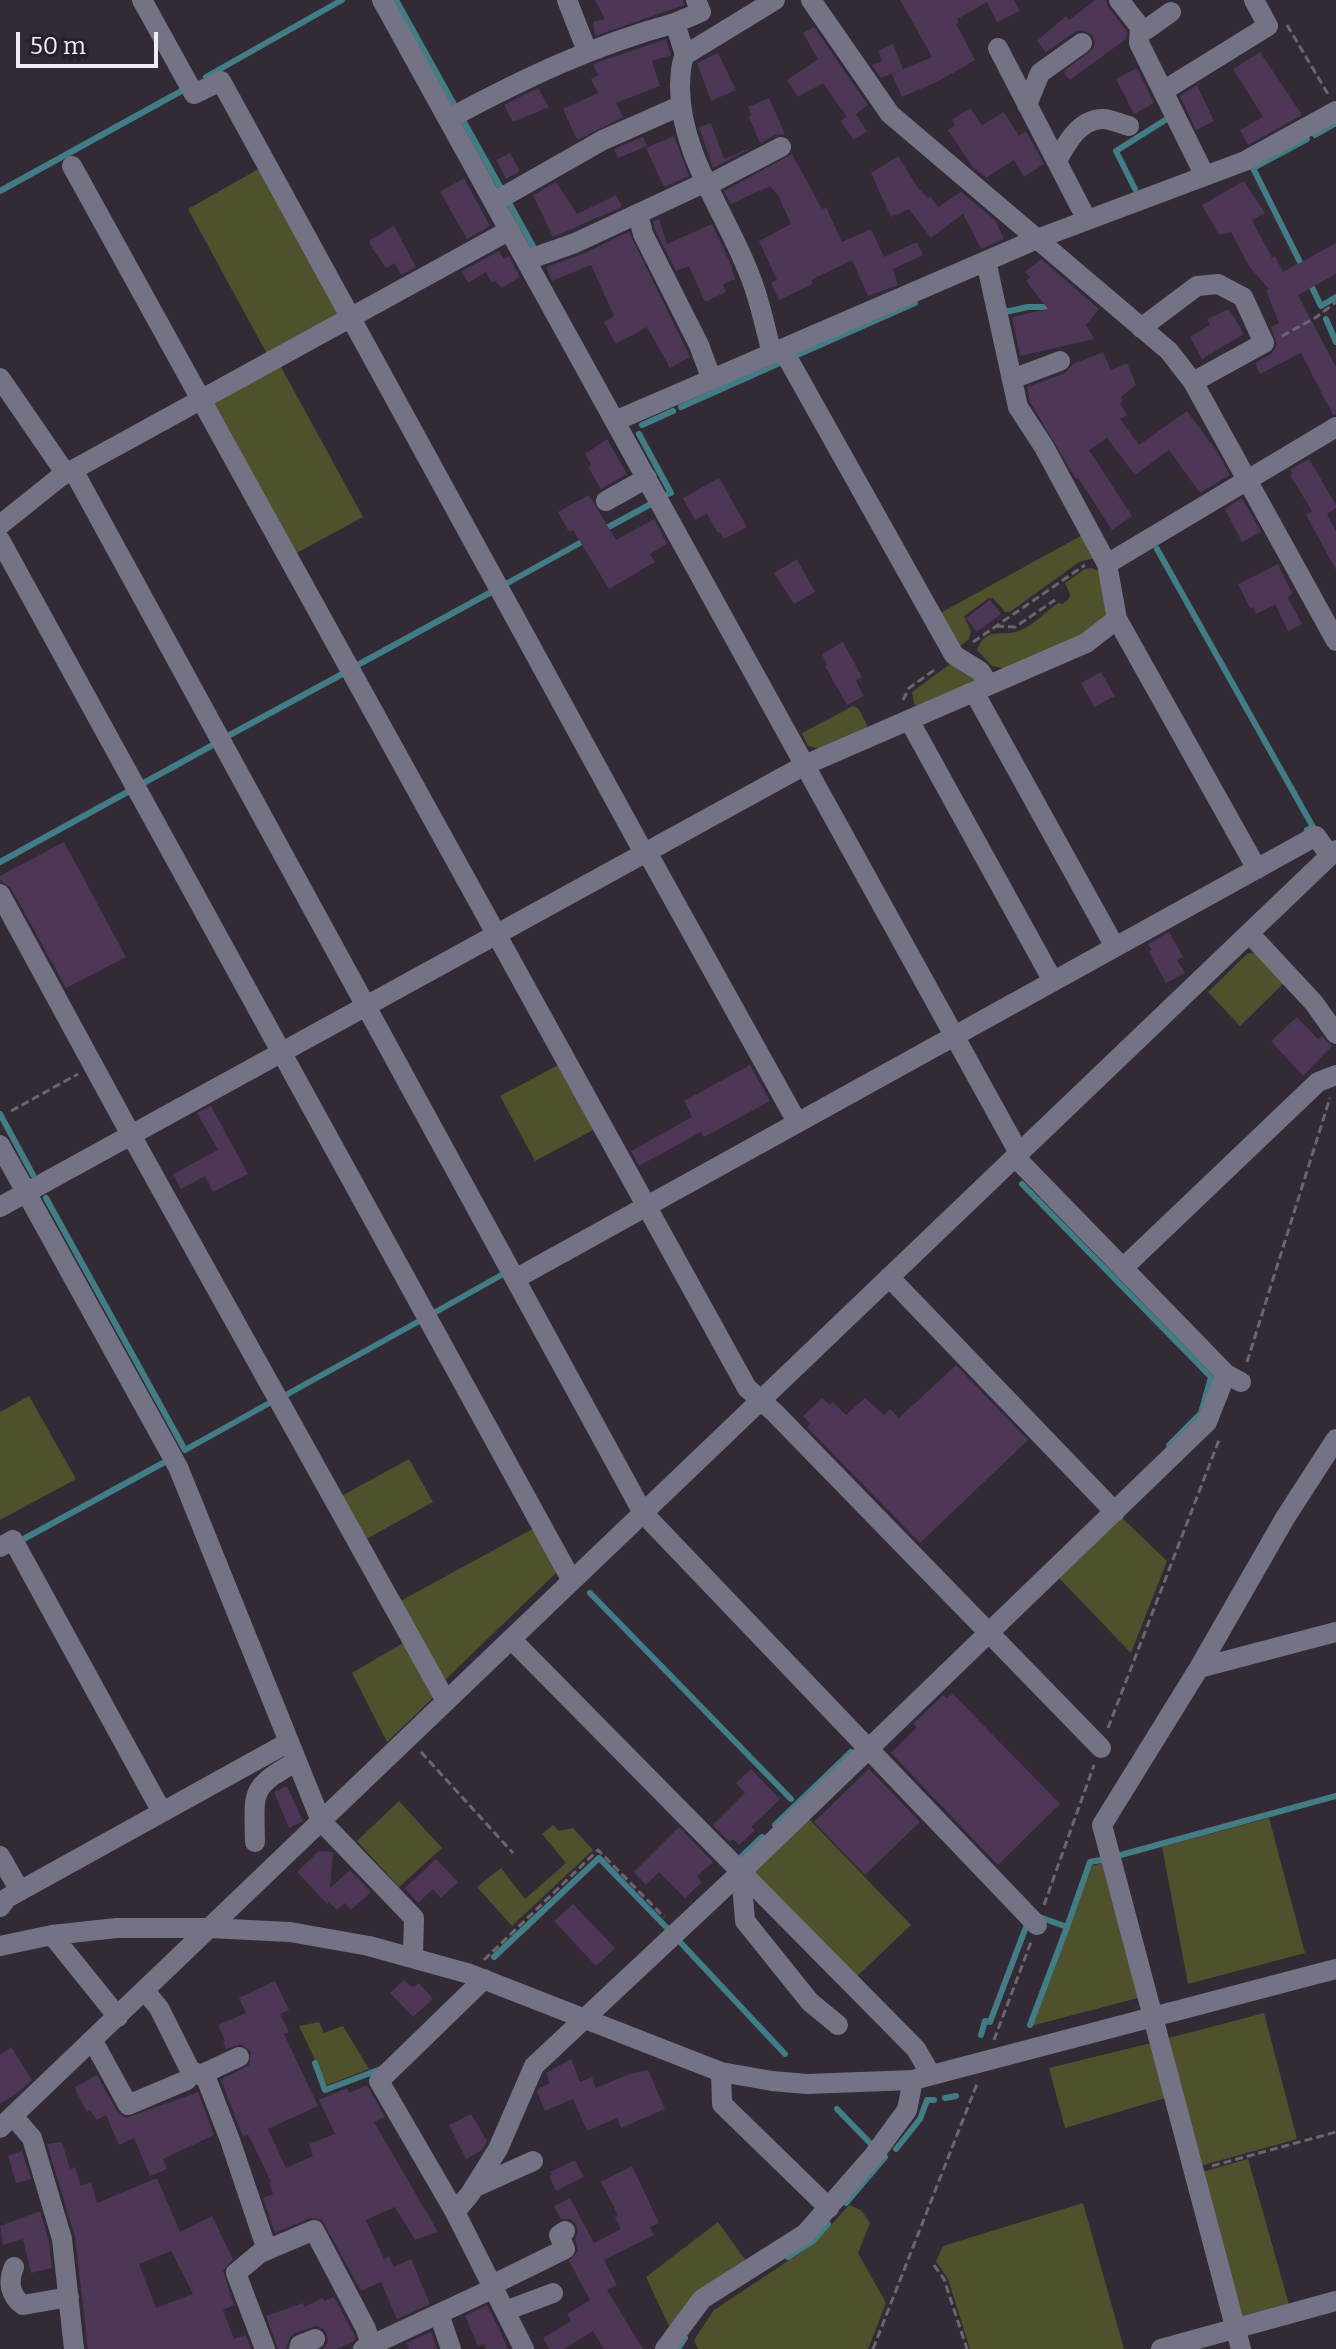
<!DOCTYPE html>
<style>
body{margin:0}
#map{position:relative;width:1336px;height:2349px;overflow:hidden;background:#322a35;font-family:Bitter,serif}
canvas{display:block}
.scale{position:absolute;left:16px;top:32px;width:142px;height:36px;box-sizing:border-box;border:4px solid #f1ecf3;border-top:0;padding-left:10px;font-size:24px;line-height:28px;white-space:nowrap;color:#f1ecf3;-webkit-text-stroke:6px #28202b;paint-order:stroke}
</style>
<div id="map">
<canvas width="1336" height="2349"></canvas>
<div class="scale">50 m</div>
</div>
<script>
const g = document.querySelector('canvas').getContext('2d');
g.lineJoin = 'round';
function fill(path, color) { g.fillStyle = color; g.fill(path, 'evenodd'); }
function trace(path, color, width, dash) { g.strokeStyle = color; g.lineWidth = width; g.lineCap = dash ? 'butt' : 'round'; g.setLineDash(dash || []); g.stroke(path); }
fill(new Path2D(`
 M262 167 339 314 267 354 188 209Z
 M280 365 363 517 293 555 212 402Z
 M1086 533 1095 558 1079 562 1010 612H1005L993 598H989L964 616 971 632 969 639 958 648 935 616Z
 M1091 568 1099 571 1109 617 1082 635 1006 669 992 666 977 650C986 625 1003 638 1021 630 1034 625 1046 611 1058 603L1063 604 1069 599 1070 594 1065 583 1085 569Z
 M954 661 977 681 919 707 914 704 912 692Z
 M853 706 858 708 867 725 866 730 819 749 808 746 802 733Z
 M1248 953 1260 954 1286 981 1240 1026 1208 992Z
 M562 1063 597 1128 535 1161 500 1096Z
 M29 1396 76 1479 0 1520V1412Z
 M409 1459 433 1502 361 1542 336 1499Z
 M1119 1515 1167 1561 1131 1653 1057 1576Z
 M536 1527 560 1569 444 1681 395 1604Z
 M408 1640 435 1696 387 1742 352 1673Z
 M399 1801 442 1848 399 1887 357 1841Z
 M807 1817 911 1925 853 1980 752 1878 753 1869Z
 M1269 1818 1305 1953 1188 1984 1162 1847Z
 M553 1825 559 1831 573 1828 593 1850 512 1926 477 1887 501 1868 525 1899 566 1863 542 1834Z
 M1102 1863 1138 1998 1031 2026 1092 1866Z
 M1264 2013 1297 2139 1200 2166 1165 2039Z
 M319 2022 324 2033 343 2026 369 2069 327 2085 299 2026Z
 M1151 2043 1165 2098 1065 2128 1049 2068Z
 M1248 2159 1290 2308 1246 2320 1242 2316 1202 2172Z
 M1083 2203 1124 2349H970L948 2279 936 2261 943 2246Z
 M849 2205 861 2210 870 2223 858 2253 886 2303 868 2349H698L694 2340 714 2310 815 2243Z
 M718 2222 747 2262 670 2328 646 2277Z`), '#4f502c');
trace(new Path2D(`
 M396 0 456 108
 M206 77 342 0
 M464 122 502 190
 M1315 135 1336 123
 M1135 189 1116 151 1170 117
 M0 191 185 89
 M508 201 534 248
 M1303 268 1253 168 1307 139
 M1309 281 1321 306 1336 297
 M1005 310V312L1028 307H1055
 M1326 319 1336 342
 M795 356 915 303
 M681 407 782 362
 M642 425 673 411
 M639 434 671 493 668 494
 M603 530 649 505
 M1157 549 1313 827 1307 830
 M504 585 587 539
 M354 667 495 590
 M226 737 346 672
 M140 785 211 746
 M0 862 133 789
 M0 1114 33 1175
 M1022 1184 1211 1377 1201 1413 1169 1445
 M46 1198 185 1450 273 1401
 M432 1314 505 1273
 M284 1396 423 1319
 M20 1541 163 1463
 M590 1593 791 1799
 M775 1825 851 1752
 M1117 1856 1336 1796
 M736 1862 762 1837
 M1067 1927 1090 1862 1101 1860
 M680 1942 785 2054
 M494 1957 599 1858 668 1929
 M1030 2025 1067 1927 1042 1918
 M981 2035 985 2021 990 2022 1026 1927
 M315 2063 325 2090 381 2069
 M945 2098 956 2096
 M837 2109 870 2143
 M896 2149 920 2119 927 2100H934
 M846 2203 885 2157
 M788 2257 813 2241 828 2224
 M678 2349 685 2338`), '#427d86', 6);
fill(new Path2D(`
 M595 0H683L684 5 595 36 593 22 605 19Z
 M900 0H1014L1020 11 997 22 987 2 957 19 959 22 956 24 975 60 939 81 902 97 892 74 932 57Z
 M1095 0H1106L1109 8 1127 31 1126 39 1070 80 1063 72 1093 49 1095 43 1092 35 1082 30 1075 32 1046 52 1037 41 1066 16 1069 20Z
 M814 27 868 105 856 114 867 131 854 140 840 121 847 117 823 83 798 97 787 80 818 59 803 33Z
 M666 39 671 55 652 61 660 86 616 103 623 117 577 140 563 109 598 93 591 79 598 75 593 64Z
 M893 44 903 69 881 78 872 65 882 61 878 51Z
 M1260 52 1302 115 1248 145 1240 130 1263 117 1233 69Z
 M718 53 736 90 711 101 697 63Z
 M1137 68 1154 103 1134 114 1116 79Z
 M1197 85 1214 121 1196 130 1180 96Z
 M538 88 549 107 513 122 504 105Z
 M769 98 785 134 775 135 760 143 749 117 751 115 748 107Z
 M970 108 982 125 1004 112 1019 136 1026 131 1044 164 1024 177 1014 160 986 178 972 166 948 130 955 125 952 120Z
 M711 123 724 159 757 145 713 168 699 127Z
 M674 136 689 176 664 187 646 148Z
 M643 137 647 146 618 158 614 149Z
 M510 153 520 171 506 179 496 160Z
 M792 154 822 209 826 207 842 242 871 229 884 257 917 242 923 255 893 269 898 285 868 296 852 260 811 280 813 284 779 300 771 283 777 280 759 241 791 224 778 195 770 186 731 204 724 191Z
 M898 156 918 188 928 198 930 196 938 207 961 192 995 220 1004 239 981 249 963 214 931 238 909 209 891 217 871 173Z
 M464 178 490 226 467 239 440 192Z
 M1244 181 1265 213 1252 220 1272 258 1275 256 1283 272 1336 243V274L1298 295 1336 367V414L1333 415 1301 353 1260 374 1255 363 1271 354 1277 345 1271 327 1279 323 1266 290 1269 289 1249 266 1231 232 1219 235 1202 205Z
 M556 182 577 214 616 195 622 207 553 237 533 195Z
 M659 219 667 244 712 224 730 263 735 279 723 285 726 292 705 302 689 266 676 271 655 229 653 221Z
 M394 226 416 267 401 275 395 263 386 268 370 245V240Z
 M629 232 690 357 670 368 647 327 616 344 604 322 614 316 591 265 552 281 546 267 580 255Z
 M499 251 504 259 509 256 520 277 502 288 495 281 492 283 486 272 468 283 462 271Z
 M1041 259 1099 309 1086 325 1094 339 1020 356 1012 317 1048 309 1026 281 1030 277 1025 272Z
 M1229 309 1244 334 1202 359 1190 337 1210 325 1207 319Z
 M1103 352 1111 370 1127 363 1136 385 1121 397 1123 401 1120 403 1127 415 1120 419 1139 445 1187 411 1216 450 1230 475 1200 493 1169 450 1135 475 1107 438 1089 450 1132 516 1112 530 1078 478 1076 479 1030 402 1027 387 1065 373 1073 364Z
 M607 439 627 474 601 489 588 467 591 465 585 454Z
 M1309 459 1336 505V508L1327 514 1336 531V570L1306 515 1312 511 1290 475 1293 474 1290 470Z
 M719 478 747 527 724 539 720 532 718 533 707 514 695 520 683 498Z
 M589 495 616 540 654 519 667 544 650 554 655 562 609 589 573 530 569 532 558 512Z
 M1242 498 1261 532 1242 542 1225 509Z
 M797 559 815 592 794 604 774 573Z
 M1278 564 1292 593 1288 598 1302 624 1288 631 1275 604 1256 614 1253 607 1250 608 1238 584Z
 M990 600 1001 614 977 632 966 618Z
 M843 642 862 677 856 681 864 696 847 705 825 666 827 665 822 654Z
 M1101 672 1115 696 1094 707 1081 683Z
 M64 842 126 957 66 988 11 888 0 880V876Z
 M1169 932 1183 957 1177 960 1185 973 1166 983 1149 952 1152 950 1148 944Z
 M1297 1017 1318 1039 1322 1036 1332 1046 1303 1076 1271 1041Z
 M750 1065 770 1101 704 1137 701 1132 639 1166 631 1151 692 1117 684 1101Z
 M211 1106 248 1174 213 1192 205 1176 181 1189 173 1174 218 1150 197 1113Z
 M956 1365 1028 1440 920 1543 807 1427 810 1424 803 1416 822 1398 830 1405 833 1402 846 1415 865 1398 884 1415 890 1409 899 1418Z
 M952 1693 1060 1804 998 1865 891 1753 917 1727 913 1724 943 1695 947 1698Z
 M751 1769 780 1799 751 1827 755 1830 739 1845 733 1839 730 1842 713 1825 745 1793 736 1783Z
 M869 1769 920 1822 865 1875 814 1822Z
 M287 1786 303 1821 289 1828 274 1792Z
 M679 1827 713 1862 697 1876 702 1882 685 1898 659 1872 646 1885 634 1872Z
 M319 1851 333 1852 330 1888 350 1870 371 1892 351 1910 345 1903 337 1910 328 1901V1905L297 1872Z
 M436 1859 458 1882 441 1898 433 1889 418 1903 405 1888Z
 M573 1904 615 1948 596 1966 554 1921Z
 M404 1980 410 1986 414 1987 419 1983 433 1999 413 2017 390 1993Z
 M275 1981 289 2010 280 2014 289 2032 284 2034 318 2106 268 2129 286 2168 313 2156 309 2144 335 2134 319 2100 347 2088 349 2093 367 2085 385 2117 374 2122 438 2232 415 2240 395 2207 366 2220 384 2259 389 2256 394 2267 411 2259 430 2304 397 2319 381 2282 361 2291 322 2220 310 2218 275 2233 263 2198 273 2194 269 2183 271 2182 248 2134 243 2137 221 2080 249 2065 251 2052 241 2044 226 2049 223 2042 225 2041 218 2025 246 2013 239 1998Z
 M11 2047 32 2080 17 2093 0 2104V2055Z
 M571 2059 580 2082 592 2077 596 2088 630 2074 648 2070 665 2109 621 2128 617 2118 587 2131 573 2099 545 2111 537 2092 539 2088 550 2083 546 2073Z
 M97 2075 117 2111 126 2118 198 2092 214 2135 163 2159 167 2169 150 2176 134 2138 119 2145 106 2115 97 2120 90 2110 87 2112 76 2091 75 2087Z
 M471 2114 487 2141 482 2150 466 2159 449 2125Z
 M62 2142 70 2169 75 2167 81 2186 91 2182 97 2203 157 2178 180 2232 212 2216 233 2259 223 2271 234 2305 223 2310 234 2339 246 2335 251 2349H88L75 2237 47 2144ZM171 2251 193 2294 156 2308 139 2264Z
 M22 2151 31 2179 16 2183 8 2156Z
 M575 2160 584 2177 556 2191 549 2176 552 2175 550 2172Z
 M632 2166 659 2223 650 2227 654 2235 604 2260 617 2285 607 2290 643 2349H604L593 2331 564 2349H549L543 2338 571 2321 567 2314 590 2300 569 2261 578 2251 575 2239 578 2231 576 2224 570 2219H561L554 2206 570 2198 594 2243 621 2229 615 2217 618 2215 601 2182Z
 M40 2211 49 2242 52 2268 31 2273 23 2239 3 2245 0 2226Z
 M334 2297 354 2334 355 2339 352 2342 337 2349H323L328 2342 327 2335 324 2329 316 2326 295 2333 290 2337 286 2349H278L266 2316 303 2303 304 2307 323 2298 324 2301Z
 M487 2305 501 2333 508 2349H486L484 2344 478 2346 465 2316Z
 M431 2332 437 2349H409L406 2343Z`), '#4e3656');
trace(new Path2D(`
 M1287 25 1328 94
 M1282 336 1315 318 1336 302
 M996 626 1015 627 1055 600
 M973 642 1085 565
 M903 700 909 688 937 668
 M11 1111 78 1074
 M1247 1362 1330 1098
 M1108 1728 1219 1440
 M421 1752 513 1853
 M1044 1905 1094 1765
 M484 1960 598 1850 664 1917
 M994 2040 1031 1942
 M1212 2166 1336 2132
 M934 2265 944 2279 967 2349
 M873 2349 977 2084`), '#6c656e', 3, [8, 4]);
trace(new Path2D(`
 M142 0 194 94 221 81 644 853
 M382 0 1019 1153
 M567 0 587 51
 M811 0 890 114 1169 351 1193 382 1336 641
 M1119 0 1140 27 1139 43 1205 176
 M1140 27 1147 29 1171 12
 M998 48 1087 220
 M685 55 675 23 701 12 696 0
 M1163 91 1268 26 1254 0
 M1027 105 1040 73 1082 43
 M448 119C525 78 591 46 675 23
 M1057 161C1066 144 1079 119 1103 119 1111 119 1121 124 1129 126
 M72 166 747 1388 774 1412 1101 1748
 M708 185 781 147
 M494 202 603 140 680 106
 M638 214 643 234 699 345 712 380
 M527 260 575 243 706 182
 M1141 328 1197 286 1218 284 1243 297 1264 343 1193 382
 M783 350 954 655 980 671 989 685
 M772 354C766 331 761 306 753 284 730 217 679 157 680 84 681 74 680 64 685 55L775 0
 M0 378 66 474
 M1012 379 1060 361
 M615 421 1037 239 1245 161 1336 111
 M73 470 643 1513 1037 1925
 M606 501 647 478
 M0 525 60 477 510 230
 M0 540 572 1581
 M1107 564 1336 427
 M1117 619 1257 869
 M974 692 1115 947
 M909 720 1053 981
 M647 852 797 1122
 M0 894 131 1135 446 1701
 M1249 933 1314 1003 1336 1034
 M0 1145 178 1467 321 1821 414 1918 413 1956
 M1015 1157 1226 1374 1241 1382
 M0 1207 805 765 1086 643 1117 619 1107 564 1044 447 1018 407 986 261
 M1123 1268 1318 1082 1336 1075
 M889 1277 1115 1512
 M515 1279 1316 836 1330 856
 M0 1547 13 1540 162 1812
 M511 1639 916 2049 931 2075
 M1199 1668 1336 1632
 M255 1842C254 1789 250 1788 297 1761
 M0 1856 20 1891
 M741 1872 745 1921 810 2002 838 2025
 M0 1907 7 1898 289 1742
 M52 1935 118 2017
 M0 1946 52 1935 117 1928H209L290 1932 369 1946 470 1974 721 2072 772 2081 807 2084 913 2080 1336 1969
 M484 1979 379 2081 455 2212 524 2349
 M145 1991 159 2008 190 2070 206 2078 230 2140 267 2250
 M93 2041 128 2105 187 2080
 M721 2072 722 2104 829 2208
 M202 2074 239 2057
 M13 2116 32 2138 62 2239 74 2349
 M0 2128 1336 850
 M475 2187 533 2161
 M455 2212 470 2194 498 2149 534 2066 741 1872 1207 1422 1226 1374
 M14 2267C8 2281 9 2295 23 2305L69 2297
 M492 2285 565 2249 559 2235 565 2231
 M505 2311 553 2293
 M439 2314 451 2349
 M265 2349 236 2273 260 2253 314 2230 366 2329 371 2345
 M299 2349 300 2345 315 2339
 M363 2349 494 2288
 M665 2349 702 2299 805 2234 874 2155 907 2110 913 2080
 M1161 2349 1336 2301
 M1241 2349 1102 1825 1199 1668 1285 1518 1336 1439`), '#747385', 20);
</script>
